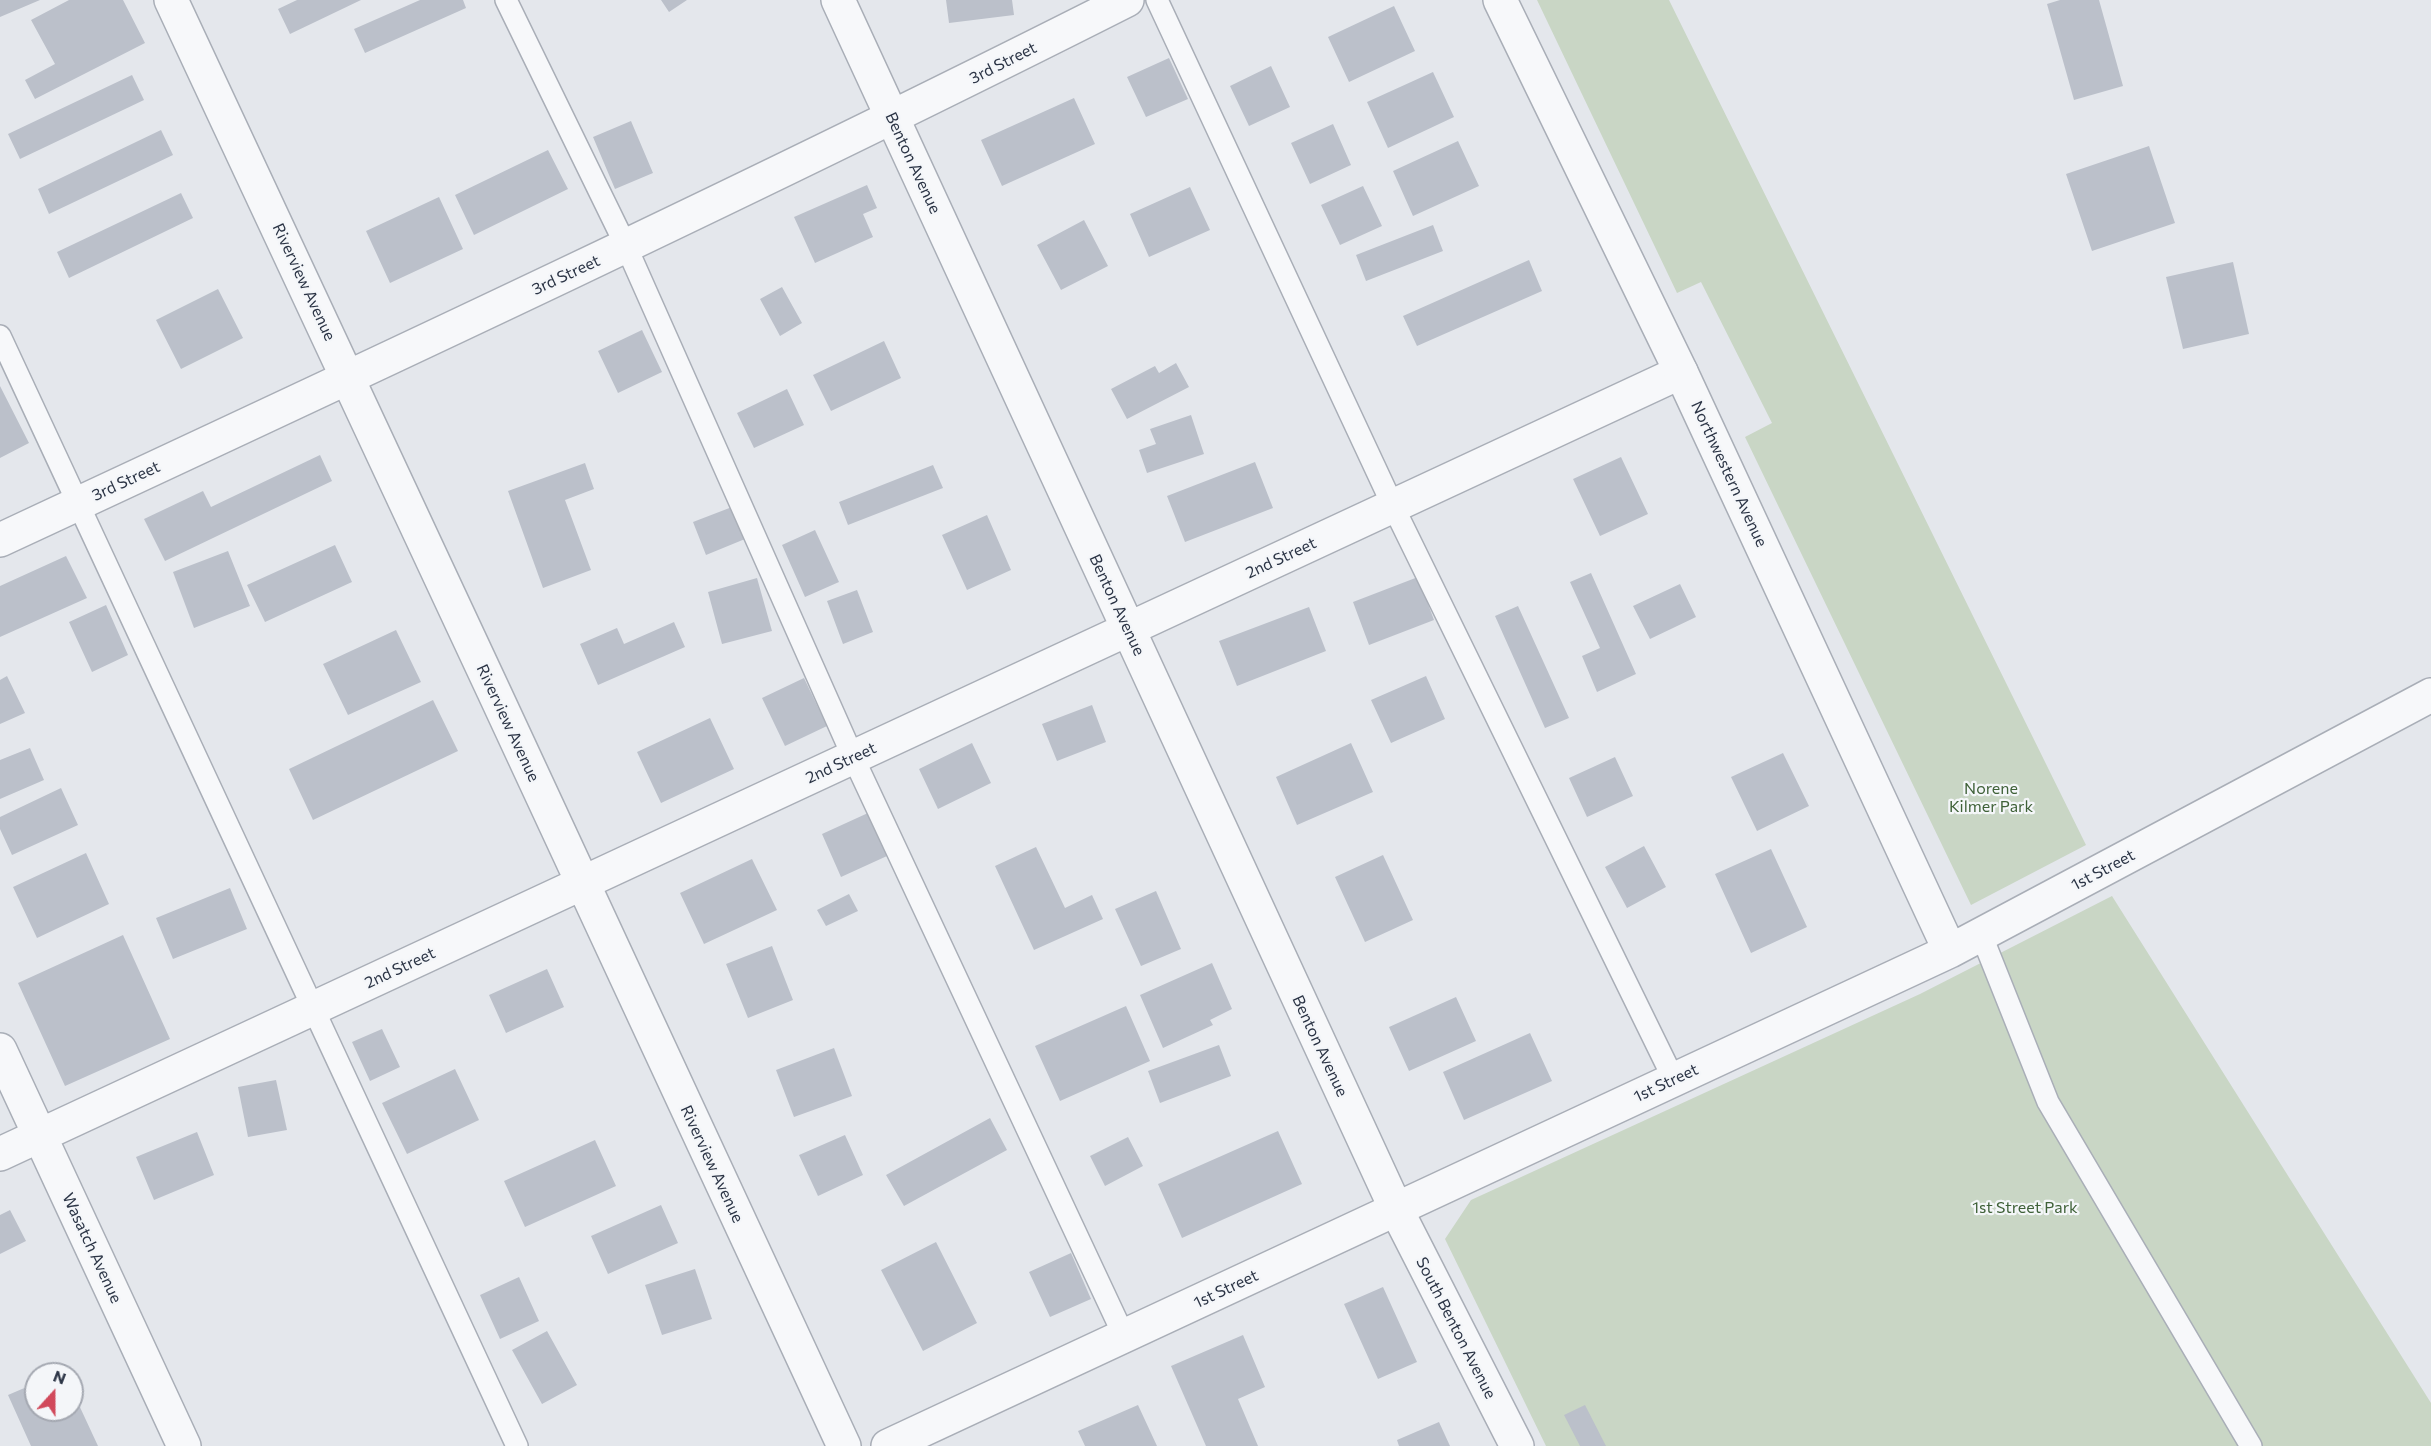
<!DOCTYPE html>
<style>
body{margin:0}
#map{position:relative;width:2431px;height:1446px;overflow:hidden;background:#e4e7ec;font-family:Commissioner,sans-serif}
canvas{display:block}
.north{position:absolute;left:24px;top:1362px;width:60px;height:60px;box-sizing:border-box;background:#f4f6f9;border:2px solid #a4a8b1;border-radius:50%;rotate:21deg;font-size:16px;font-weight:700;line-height:24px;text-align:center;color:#2b3445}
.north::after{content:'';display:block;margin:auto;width:21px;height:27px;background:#d1495b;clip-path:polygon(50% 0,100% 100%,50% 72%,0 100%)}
</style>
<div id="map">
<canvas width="2431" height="1446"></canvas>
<div class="north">N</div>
</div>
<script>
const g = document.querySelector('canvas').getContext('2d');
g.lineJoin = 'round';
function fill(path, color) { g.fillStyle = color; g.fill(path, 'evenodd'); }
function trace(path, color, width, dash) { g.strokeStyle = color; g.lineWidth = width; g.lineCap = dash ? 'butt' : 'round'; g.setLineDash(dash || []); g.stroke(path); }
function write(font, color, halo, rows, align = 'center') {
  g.font = font + ' Commissioner,sans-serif'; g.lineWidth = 4.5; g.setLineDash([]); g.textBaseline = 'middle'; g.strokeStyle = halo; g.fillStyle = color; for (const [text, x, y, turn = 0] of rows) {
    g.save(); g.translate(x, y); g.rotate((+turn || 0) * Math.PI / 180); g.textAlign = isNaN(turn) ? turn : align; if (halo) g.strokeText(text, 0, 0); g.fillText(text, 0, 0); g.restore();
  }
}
fill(new Path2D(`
 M1537 0H1669L2086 845 1971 905 1745 437 1772 423 1701 282 1677 293Z
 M2112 896 2431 1403V1446H1546L1445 1239 1471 1200 1920 994Z`), '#c9d6c5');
fill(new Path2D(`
 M0 0H40L0 17Z
 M69 0H123L145 43 35 99 25 80 55 64 31 20Z
 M297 0H361L290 34 278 9Z
 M420 0H463L466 8 365 53 354 29Z
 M661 0H687L669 12Z
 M946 0H1012L1014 15 949 23Z
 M2060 0H2099L2123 86 2074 100 2047 4Z
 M1394 6 1415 51 1349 82 1328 37Z
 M1169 58 1188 99 1146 117 1127 77Z
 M1271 66 1290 107 1249 126 1230 86Z
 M1433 72 1454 117 1388 148 1367 102Z
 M132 75 144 100 20 159 8 134Z
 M1074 98 1095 144 1002 186 981 140Z
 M631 121 653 173 615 189 593 137Z
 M1333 124 1351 165 1310 184 1291 143Z
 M161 130 173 155 49 214 38 189Z
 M1458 141 1479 186 1413 216 1393 171Z
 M2149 146 2175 223 2092 251 2066 174Z
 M548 150 568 189 474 235 455 195Z
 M867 185 877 208 863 214 873 237 815 263 794 217Z
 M1363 186 1382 226 1340 245 1321 205Z
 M1190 187 1210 230 1149 257 1130 214Z
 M181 193 193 218 69 278 57 252Z
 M439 197 463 249 390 283 366 231Z
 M1084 220 1108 266 1061 290 1037 245Z
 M1433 225 1443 251 1366 281 1356 255Z
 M1529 260 1542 291 1417 346 1403 316Z
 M2233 262 2249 334 2183 349 2166 277Z
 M782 287 802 323 780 336 760 299Z
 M218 289 243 338 181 369 156 320Z
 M642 330 662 372 618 393 598 351Z
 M884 341 901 378 831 411 813 375Z
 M1176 363 1189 387 1127 419 1111 389 1155 366 1159 373Z
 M0 386 29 443 0 458Z
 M787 389 804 425 754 448 737 413Z
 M1191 415 1204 454 1147 473 1139 450 1156 444 1150 429Z
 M320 455 332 481 165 561 144 519 203 491 211 507Z
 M1621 457 1648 514 1600 536 1573 479Z
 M1255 462 1273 508 1185 542 1167 496Z
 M585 463 594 489 565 500 591 570 543 588 508 491Z
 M933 465 943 488 848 525 839 502Z
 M732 507 745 539 706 555 693 522Z
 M987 515 1011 570 967 590 942 535Z
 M815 530 839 582 805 597 782 545Z
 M335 545 352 582 265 622 247 585Z
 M228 551 250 606 194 628 173 572Z
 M66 556 87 598 0 637V586Z
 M1591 573 1636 674 1597 692 1582 656 1600 648 1570 582Z
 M1418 577 1434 620 1369 645 1353 602Z
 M757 578 772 631 722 644 708 592Z
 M1680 584 1696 617 1650 639 1633 606Z
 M857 590 873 632 843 644 827 601Z
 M106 605 128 655 92 672 69 622Z
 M1518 606 1569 718 1545 728 1495 616Z
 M1309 607 1326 651 1237 686 1219 641Z
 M674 622 685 647 598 685 580 644 617 628 624 644Z
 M396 630 421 682 348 715 323 664Z
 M7 676 25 713 0 724V680Z
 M1426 676 1445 719 1391 743 1371 700Z
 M804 678 827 726 785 746 762 698Z
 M433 700 458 751 313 820 289 769Z
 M1092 705 1106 742 1057 761 1042 724Z
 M710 718 734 769 661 803 637 752Z
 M972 743 991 783 938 809 919 769Z
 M1351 743 1373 792 1297 825 1276 777Z
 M30 748 44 780 0 799V760Z
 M1783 753 1809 806 1757 831 1731 777Z
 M1615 757 1633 796 1587 817 1569 778Z
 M61 788 78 825 12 855 0 829V817Z
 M868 813 887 856 841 877 822 834Z
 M1644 846 1666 887 1627 908 1605 867Z
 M1036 847 1065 908 1092 895 1103 919 1034 950 995 866Z
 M1771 849 1807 927 1751 953 1715 874Z
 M86 853 109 904 37 938 13 887Z
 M1383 855 1413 920 1365 942 1335 877Z
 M752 859 777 910 704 944 680 893Z
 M230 888 247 929 173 959 156 918Z
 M1156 891 1181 949 1141 966 1115 909Z
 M849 894 858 911 826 926 817 910Z
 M123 935 170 1039 65 1086 18 983Z
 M772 946 793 1000 748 1018 726 964Z
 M1212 963 1232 1009 1210 1020 1213 1025 1163 1048 1140 995Z
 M547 969 564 1007 506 1033 489 995Z
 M1456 997 1476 1041 1409 1071 1389 1027Z
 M1126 1006 1150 1061 1060 1101 1035 1046Z
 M382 1029 400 1067 370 1081 352 1042Z
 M1530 1033 1552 1081 1464 1120 1443 1072Z
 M1219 1045 1231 1076 1160 1103 1148 1071Z
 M834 1048 852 1096 794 1117 776 1070Z
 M455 1069 479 1120 407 1154 382 1103Z
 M276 1080 287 1130 248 1137 238 1087Z
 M990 1118 1007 1150 904 1206 886 1175Z
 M1278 1131 1302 1184 1182 1238 1158 1184Z
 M197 1132 214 1175 154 1200 136 1157Z
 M845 1135 863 1175 818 1196 799 1155Z
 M1128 1137 1143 1166 1105 1186 1090 1156Z
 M595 1140 616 1186 525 1227 504 1181Z
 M661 1205 678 1243 608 1274 591 1236Z
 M10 1210 26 1241 0 1254V1215Z
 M936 1242 977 1323 923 1351 881 1270Z
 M1071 1253 1091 1299 1050 1317 1029 1272Z
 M695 1269 712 1319 662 1335 645 1285Z
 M519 1277 539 1321 500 1339 480 1295Z
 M1383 1287 1417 1362 1378 1379 1344 1304Z
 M547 1331 577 1385 542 1404 512 1350Z
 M1243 1335 1265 1387 1238 1399 1258 1446H1206L1171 1366Z
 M36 1383V1410H72V1390L98 1446H31L8 1395Z
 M1138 1405 1157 1446H1085L1078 1431Z
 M1585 1405 1606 1446H1580L1564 1415Z
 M1439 1422 1450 1446H1399L1397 1440Z`), '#bbc0ca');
const service = new Path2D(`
 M506 0 626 246 853 757 1124 1336
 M1157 0 1393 506 1674 1080
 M0 336 517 1446
 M1981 934 2048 1102 2251 1446`);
const minor = new Path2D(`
 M171 0C398 481 619 964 844 1446
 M838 0 1396 1209 1517 1446
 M0 540C378 364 755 188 1127 0
 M0 1050 184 1446
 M0 1154 1681 372`);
const tertiary = new Path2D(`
 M1500 0 1681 372 1950 951
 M888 1446 1950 951 2431 695`);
trace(service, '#a9aeb7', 24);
trace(minor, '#a9aeb7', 36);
trace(tertiary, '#a9aeb7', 36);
trace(service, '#f7f8fa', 21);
trace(minor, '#f7f8fa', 33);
trace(tertiary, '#f7f8fa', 33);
write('16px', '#2b3445', '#f4f6f9', [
 ["3rd Street",1003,63,-27],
 ["Benton Avenue",913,163,65],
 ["3rd Street",566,275,-25],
 ["Riverview Avenue",304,282,65],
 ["Northwestern Avenue",1729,474,65],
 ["3rd Street",126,481,-25],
 ["2nd Street",1281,558,-25],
 ["Benton Avenue",1117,605,65],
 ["Riverview Avenue",508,723,65],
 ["2nd Street",841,763,-25],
 ["1st Street",2103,870,-28],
 ["2nd Street",400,968,-25],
 ["Benton Avenue",1320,1046,65],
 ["1st Street",1666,1083,-25],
 ["Riverview Avenue",712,1164,65],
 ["Wasatch Avenue",92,1248,65],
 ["1st Street",1226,1289,-25],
 ["South Benton Avenue",1456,1328,63]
]);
write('16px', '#3f6138', '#f4f6f9', [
 ["Norene",1991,789],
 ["Kilmer Park",1991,807],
 ["1st Street Park",2025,1208]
]);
</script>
